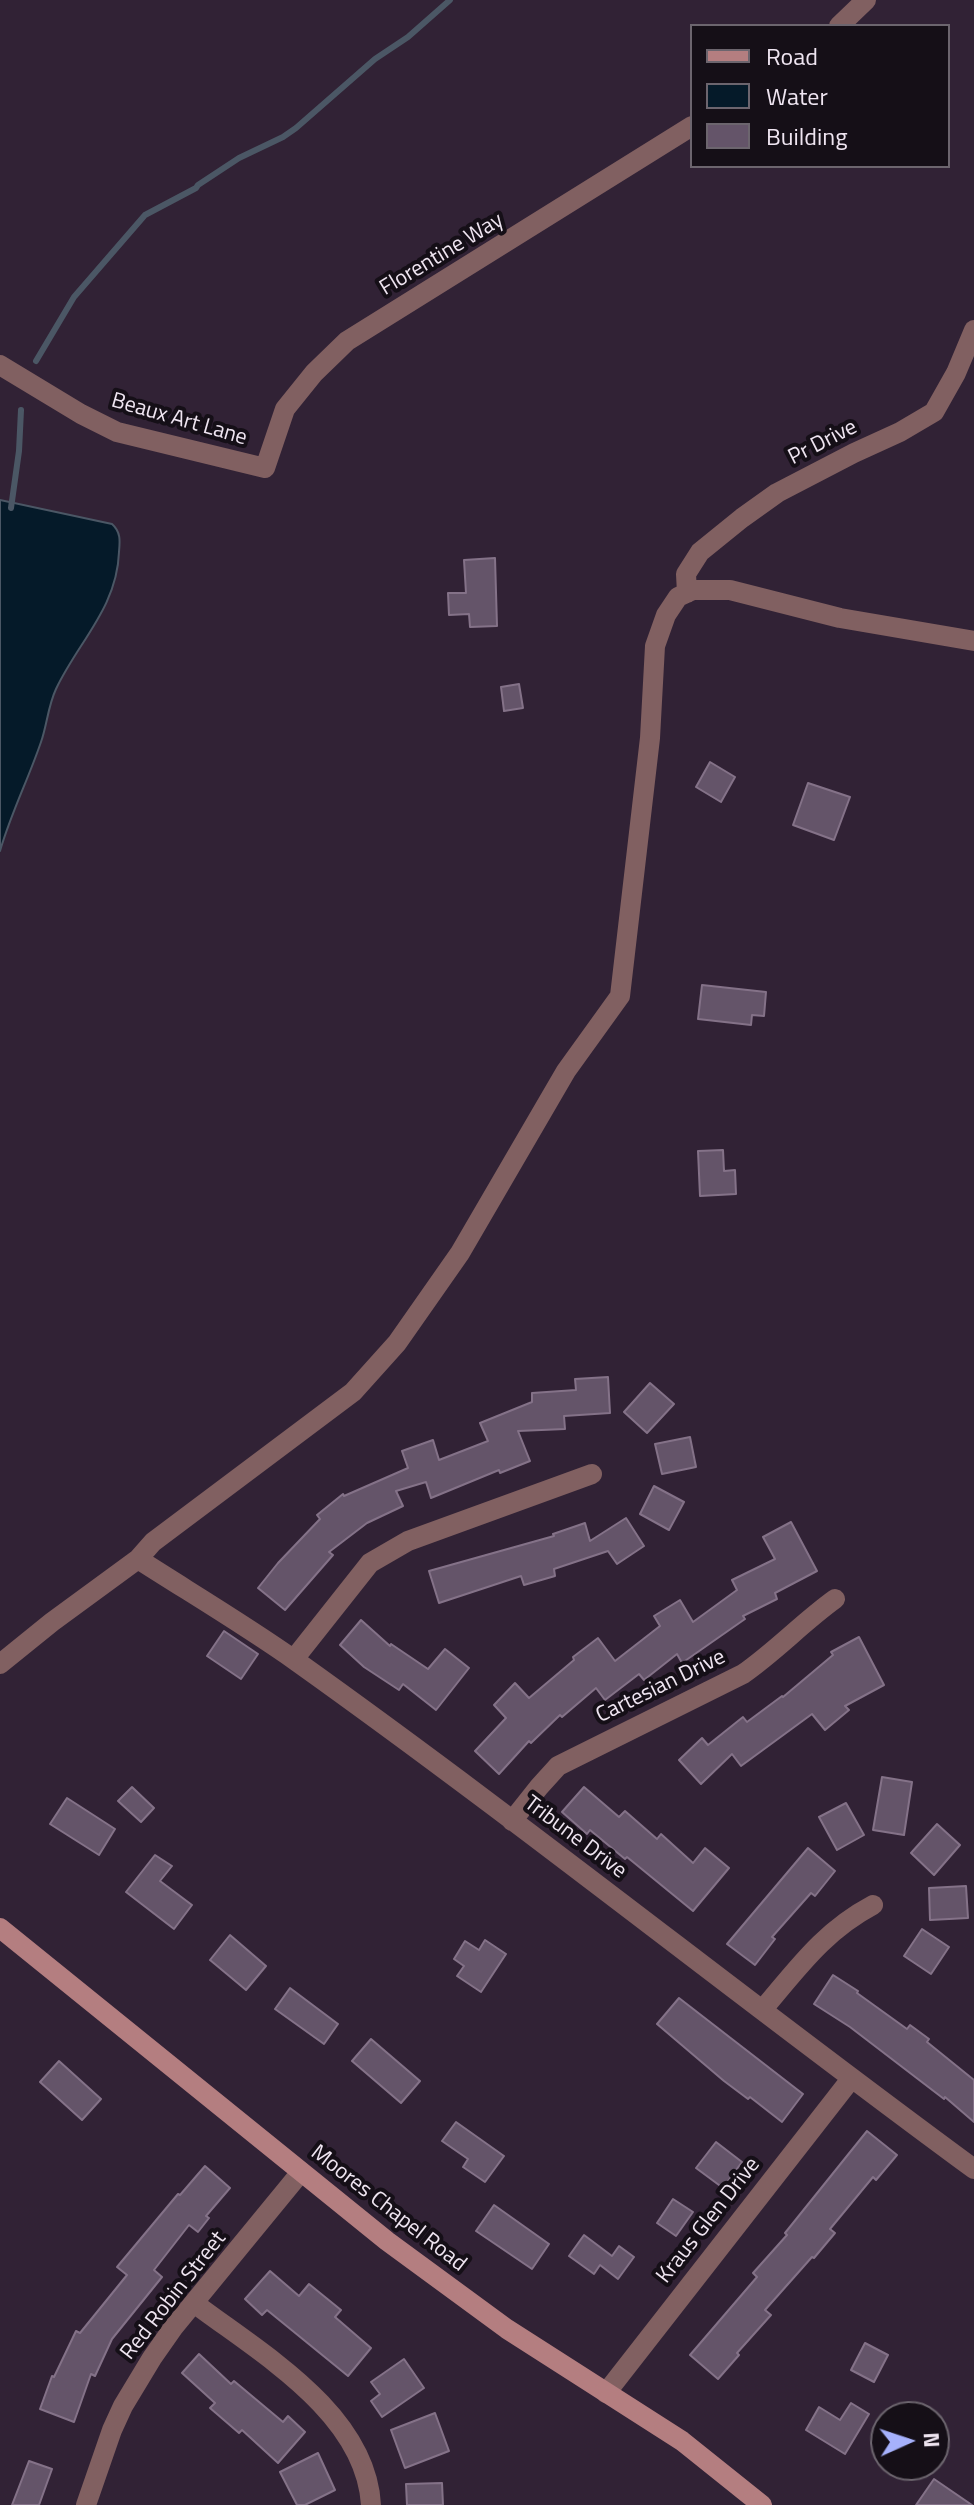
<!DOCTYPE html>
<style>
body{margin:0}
#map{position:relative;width:974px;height:2505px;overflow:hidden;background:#312235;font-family:"Titillium Web",sans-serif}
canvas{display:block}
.legend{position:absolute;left:690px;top:24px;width:260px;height:144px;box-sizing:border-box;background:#150f17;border:2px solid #6c656e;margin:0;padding:10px 14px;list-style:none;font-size:24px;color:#efe5f1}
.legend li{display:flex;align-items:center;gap:16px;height:40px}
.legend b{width:40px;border:2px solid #6c656e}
.north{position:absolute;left:870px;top:2401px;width:80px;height:80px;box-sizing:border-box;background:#150f17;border:2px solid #6c656e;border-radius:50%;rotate:87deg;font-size:22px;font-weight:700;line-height:32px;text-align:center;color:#efe5f1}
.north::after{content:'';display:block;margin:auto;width:28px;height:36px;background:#a6b1fc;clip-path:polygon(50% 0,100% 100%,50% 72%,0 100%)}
</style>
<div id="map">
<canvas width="974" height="2505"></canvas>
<ul class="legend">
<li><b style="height:10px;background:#b47e80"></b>Road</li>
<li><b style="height:22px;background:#051a29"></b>Water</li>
<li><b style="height:22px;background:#645469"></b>Building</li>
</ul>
<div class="north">N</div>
</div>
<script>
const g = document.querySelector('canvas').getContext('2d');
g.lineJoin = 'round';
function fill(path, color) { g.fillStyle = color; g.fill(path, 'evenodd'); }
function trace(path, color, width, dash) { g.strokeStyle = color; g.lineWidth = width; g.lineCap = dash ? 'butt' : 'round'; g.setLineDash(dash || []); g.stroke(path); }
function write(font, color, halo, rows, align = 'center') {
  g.font = font + ' "Titillium Web",sans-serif'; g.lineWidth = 8; g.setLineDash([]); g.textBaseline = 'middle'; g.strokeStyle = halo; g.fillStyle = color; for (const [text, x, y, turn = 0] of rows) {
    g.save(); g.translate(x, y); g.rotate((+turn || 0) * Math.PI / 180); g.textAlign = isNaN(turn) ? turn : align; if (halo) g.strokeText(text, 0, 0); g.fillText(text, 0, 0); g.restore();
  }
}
const water = new Path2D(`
 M0 500 112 524C121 532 120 541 119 552 117 608 78 642 56 689 48 706 47 725 41 742 28 780 11 813 0 851Z`);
fill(water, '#051a29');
trace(water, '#4b5765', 2);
trace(new Path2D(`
 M36 361 74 297 145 215 196 188 198 185 239 158 283 137 296 128 375 59 408 37 450 0
 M11 508 19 451 21 410`), '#4b5765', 6);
const building = new Path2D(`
 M495 558 497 626 470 627 469 614 449 615 448 593H466L464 560Z
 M519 684 523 708 504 711 501 687Z
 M710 762 735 777 721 802 696 787Z
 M808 783 850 797 834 840 793 825Z
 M702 985 766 992 764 1016 752 1015 751 1025 698 1019Z
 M723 1150 724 1171 735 1170 736 1194 700 1196 698 1151Z
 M608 1377 610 1413 564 1416 565 1429 518 1431 530 1461 500 1473 499 1470 431 1498 426 1482 396 1491 403 1506 367 1523 329 1552 333 1555 285 1610 258 1588 278 1563 320 1519 317 1515 343 1494 344 1496 408 1468 402 1451 433 1440 439 1460 488 1441 480 1423 532 1402V1393L576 1390 575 1379Z
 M650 1383 674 1404 647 1433 624 1412Z
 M690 1437 696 1467 662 1474 655 1444Z
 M654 1486 684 1502 669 1530 640 1514Z
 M626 1518 644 1546 617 1564 608 1551 554 1569 555 1576 524 1585 521 1576 439 1603 429 1571 554 1536 553 1534 585 1523 590 1541Z
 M791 1522 817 1571 775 1593 777 1599 743 1616 745 1619 682 1663 677 1654 644 1680 639 1674 605 1700 596 1688 562 1717 560 1715 531 1743 529 1741 499 1774 475 1751 506 1718 494 1705 515 1683 529 1698 574 1660 573 1657 598 1638 615 1661 660 1626 654 1616 680 1600 693 1622 737 1590 732 1580 775 1559 763 1537Z
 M361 1620 390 1646 391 1644 428 1669 445 1649 469 1668 436 1710 403 1684 399 1690 364 1667 340 1645Z
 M224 1631 258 1654 241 1679 207 1656Z
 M859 1637 884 1685 845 1706 849 1710 825 1730 812 1714 741 1766 732 1754 701 1784 679 1760 702 1738 708 1745 743 1717 747 1722 782 1696 783 1697 833 1655 831 1652Z
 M882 1777 912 1782 904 1835 873 1830Z
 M132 1787 154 1808 141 1822 118 1801Z
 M584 1787 619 1817 625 1811 657 1839 661 1834 693 1863 705 1848 729 1868 693 1911 627 1857 625 1859 590 1830 587 1834 562 1812Z
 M67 1798 115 1829 99 1855 50 1824Z
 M846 1803 864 1835 837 1850 819 1817Z
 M937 1824 960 1845 934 1875 911 1853Z
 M808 1848 835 1871 815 1896 811 1893 772 1937 775 1939 755 1965 727 1944Z
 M155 1855 172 1866 160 1881 192 1905 174 1929 126 1892Z
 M966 1886 968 1918 930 1920 929 1888Z
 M922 1929 949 1947 931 1974 904 1956Z
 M230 1935 266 1966 246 1990 210 1960Z
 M485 1940 506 1954 481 1992 457 1976 464 1966 454 1959 465 1941 479 1950Z
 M833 1975 858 1991 857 1993 907 2029 910 2025 929 2039 927 2042 974 2080V2122L945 2097 944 2099 850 2027 814 2004Z
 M290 1988 338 2024 324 2044 275 2009Z
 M679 1998 803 2094 782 2122 750 2097 748 2099 724 2081 657 2024Z
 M371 2039 420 2081 401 2103 352 2061Z
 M59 2061 101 2099 82 2120 40 2082Z
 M456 2122 504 2156 485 2182 463 2167 468 2159 442 2141Z
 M867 2131 897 2155 876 2180 873 2177 830 2229 835 2233 814 2258 812 2257 765 2310 771 2315 737 2353 739 2355 718 2379 690 2355 757 2277 753 2273 787 2235 785 2233Z
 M716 2142 742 2162 723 2188 696 2168Z
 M205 2166 230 2188 206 2216 209 2218 198 2232 189 2225 154 2270 162 2277 112 2339 95 2376 91 2374 74 2422 40 2409 52 2376 54 2377 76 2331 80 2333 127 2275 117 2267 178 2194 180 2195Z
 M673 2199 693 2212 676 2236 657 2223Z
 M494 2205 549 2244 532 2269 476 2231Z
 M584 2235 612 2256 619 2246 634 2257 618 2279 600 2265 594 2274 569 2256Z
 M270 2271 299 2296 309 2284 341 2310 335 2317 371 2348 348 2376 267 2310 262 2315 245 2299Z
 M865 2343 888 2355 874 2382 851 2370Z
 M199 2354 231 2384 234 2381 283 2422 288 2416 305 2432 278 2463 242 2430 239 2433 210 2408 215 2403 182 2373Z
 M404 2359 424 2388 382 2417 371 2401 380 2394 371 2382Z
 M851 2403 869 2414 845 2454 806 2430 819 2407 840 2420Z
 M435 2413 449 2451 405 2468 391 2430Z
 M318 2453 335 2490 305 2505H297L280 2472Z
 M29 2461 52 2469 39 2505H12Z
 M934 2479 972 2505H916Z
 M442 2483 443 2505H407L406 2484Z`);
fill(building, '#645469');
trace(building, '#847288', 2);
trace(new Path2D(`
 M839 26 866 0
 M0 365 81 414 117 432 265 468 285 409 314 373 347 341 692 126
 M687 593 686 574 700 552 742 518 777 493 854 453 900 432 934 412 956 373 974 330
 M138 1559C191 1593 245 1625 296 1661 526 1825 746 2002 974 2169
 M294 1659 370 1563 408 1541 592 1474
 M0 1664 52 1622 138 1559 153 1542 353 1392 397 1343 460 1253 566 1071 620 996 650 738 655 646 666 615 678 597 693 590H730L840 618 974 641
 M512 1821 539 1787 558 1766 743 1674C776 1651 803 1622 835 1599
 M763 2009C798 1968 824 1931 873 1905
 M194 2303C260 2353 366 2413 371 2505
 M606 2393 851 2079
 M86 2505 112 2430 123 2406 152 2358 173 2328 301 2172`), '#816061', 20);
trace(new Path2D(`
 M0 1928 387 2241 507 2329 682 2441 762 2505`), '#b47e80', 20);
write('22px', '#efe5f1', '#150f17', [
 ["Florentine Way",442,255,-31],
 ["Beaux Art Lane",179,420,16],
 ["Pr Drive",823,443,-27],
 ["Cartesian Drive",661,1687,-26],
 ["Tribune Drive",575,1838,37],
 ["Moores Chapel Road",388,2209,38],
 ["Kraus Glen Drive",709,2221,-52],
 ["Red Robin Street",174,2296,-52]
]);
</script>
